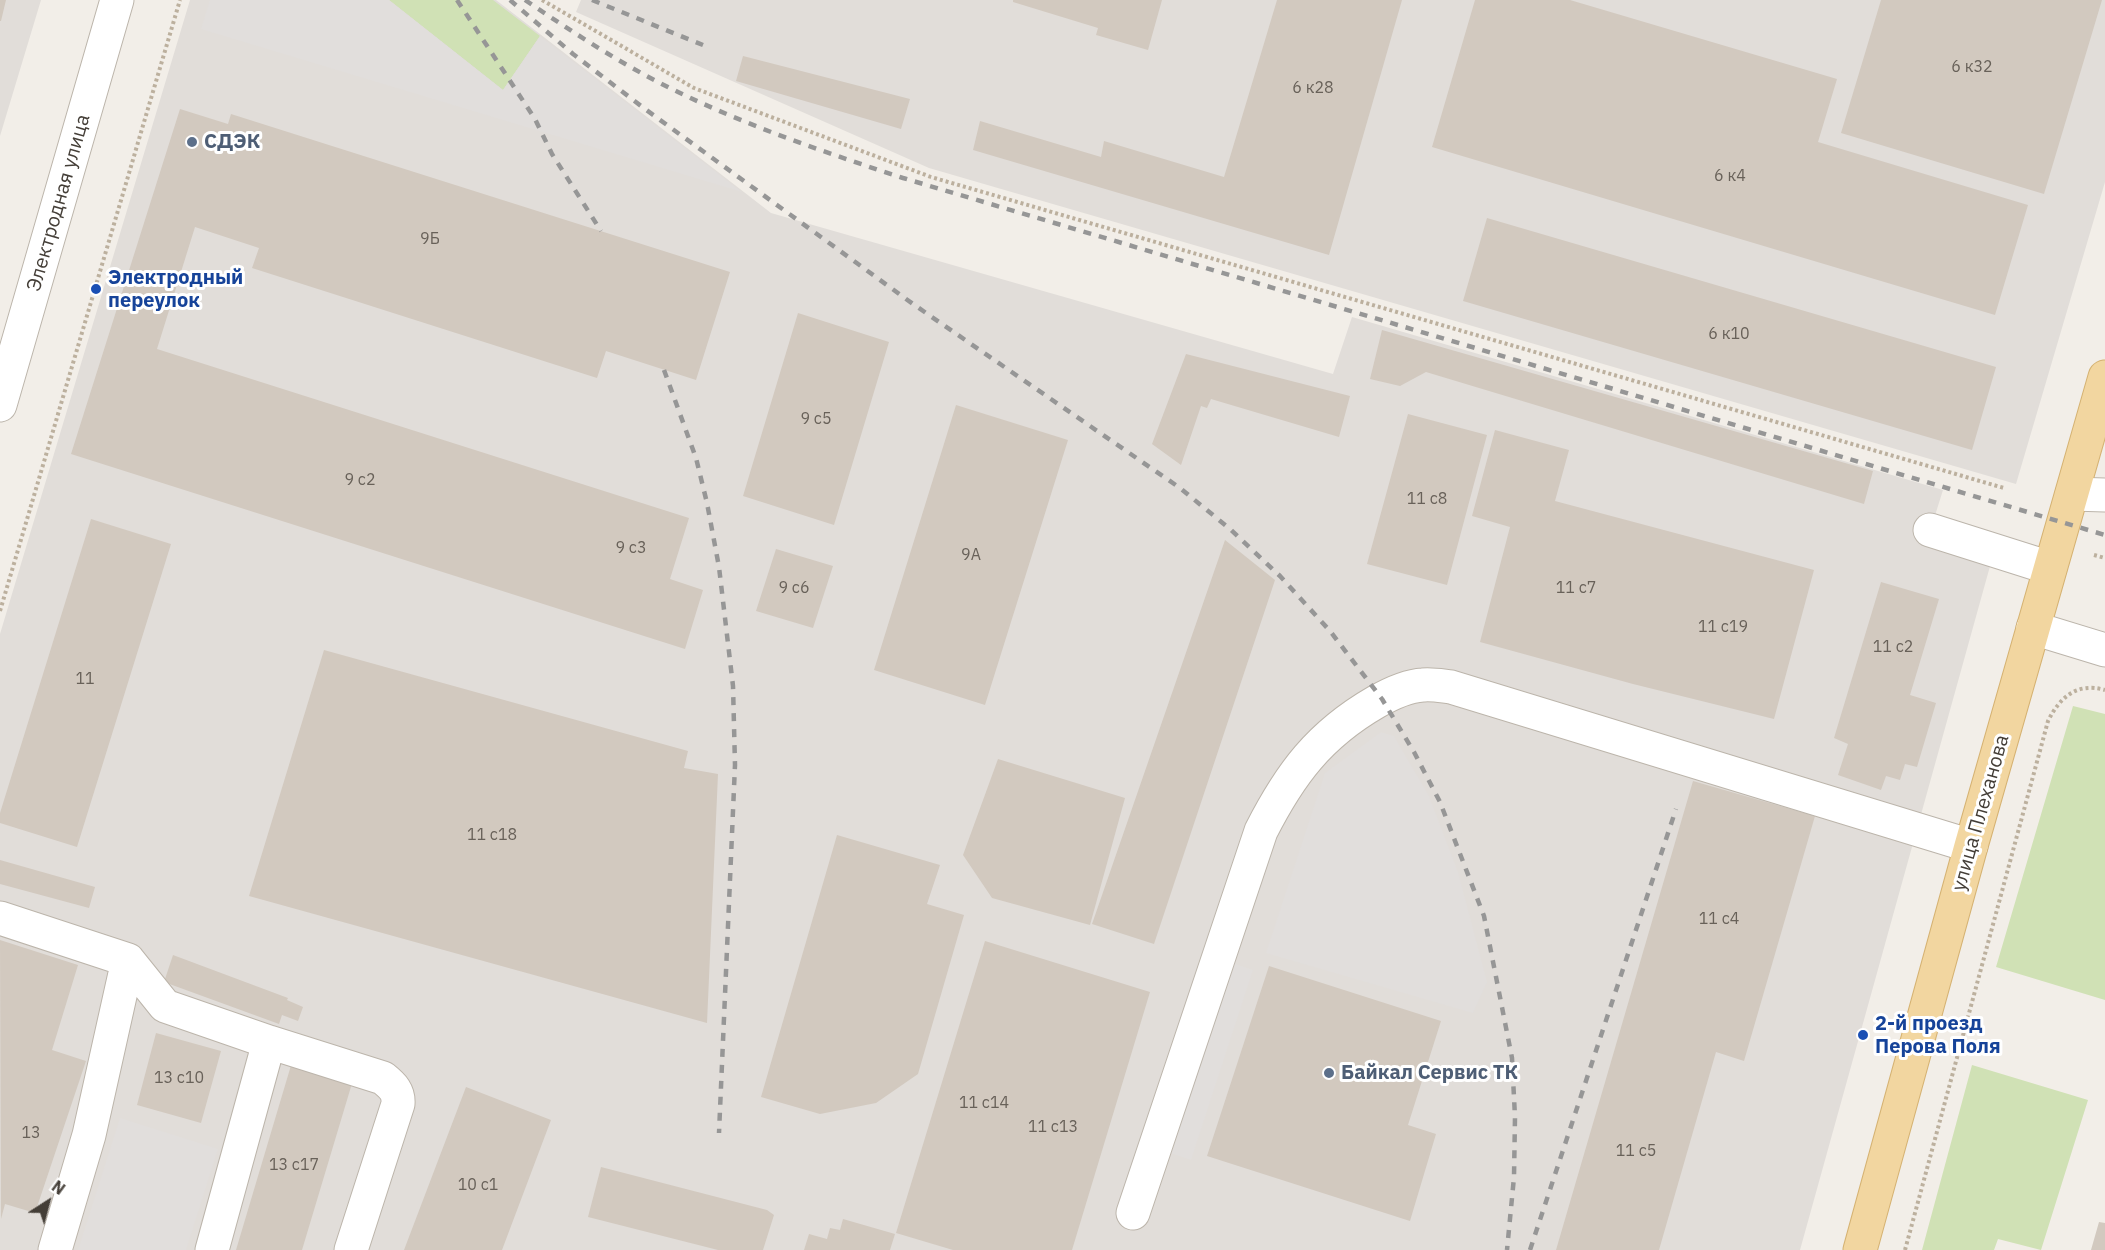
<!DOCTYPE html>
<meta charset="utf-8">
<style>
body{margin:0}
#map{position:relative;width:2105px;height:1250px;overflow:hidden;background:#f2eee8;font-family:"IBM Plex Sans",sans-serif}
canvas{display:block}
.north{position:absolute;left:18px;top:1172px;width:60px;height:60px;-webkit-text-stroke:4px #fff;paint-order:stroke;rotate:36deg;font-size:16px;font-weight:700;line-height:24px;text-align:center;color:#443e37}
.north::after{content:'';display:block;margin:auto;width:21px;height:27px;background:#443e37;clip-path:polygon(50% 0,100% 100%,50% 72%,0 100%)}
</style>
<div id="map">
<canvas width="2105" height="1250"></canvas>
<div class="north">N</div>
</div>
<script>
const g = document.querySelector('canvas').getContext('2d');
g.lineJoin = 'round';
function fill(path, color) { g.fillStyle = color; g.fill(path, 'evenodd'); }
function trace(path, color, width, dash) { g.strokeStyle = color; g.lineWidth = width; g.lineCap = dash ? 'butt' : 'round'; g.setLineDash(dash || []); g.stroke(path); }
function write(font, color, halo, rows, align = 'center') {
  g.font = font + ' "IBM Plex Sans",sans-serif'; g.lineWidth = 6; g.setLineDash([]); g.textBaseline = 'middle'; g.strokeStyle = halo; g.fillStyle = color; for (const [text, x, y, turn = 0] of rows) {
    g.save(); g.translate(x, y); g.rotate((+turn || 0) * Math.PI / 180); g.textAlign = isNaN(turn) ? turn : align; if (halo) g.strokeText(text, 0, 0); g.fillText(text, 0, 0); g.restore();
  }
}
fill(new Path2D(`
 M0 0H41L0 136Z
 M190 0H496L771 213 1333 374 1352 317 1943 490 1927 541 1992 559 1800 1250H0V634Z
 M581 0H2105V182L2016 484 929 168 576 12Z`), '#e1ddd9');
fill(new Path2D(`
 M389 0H493L540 36 503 90Z
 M2073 706 2105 714V1000L1996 967Z
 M1972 1065 2088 1100 2041 1250 1998 1239 1994 1250H1922Z`), '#d0e1b5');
fill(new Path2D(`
 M210 0H389L503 90 540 36 742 192 201 29Z
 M1381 732 1394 736 1429 796 1458 872 1487 982 1473 1013 1266 953 1325 773Z
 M1226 961 1253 970 1191 1160 1164 1151Z
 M120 1118 218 1149 186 1250H78Z`), '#e1dedc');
fill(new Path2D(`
 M0 0H6L1 21H0Z
 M1013 0H1162L1148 50 1096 35 1098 28 1013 2Z
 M1277 0H1402L1329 255 973 150 980 121 1101 157 1104 141 1224 177Z
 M1475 0H1570L1837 79 1818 142 2028 205 1995 315 1432 147Z
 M1881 0H2102L2044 194 1841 133Z
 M743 56 910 99 901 129 736 81Z
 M180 109 228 124 231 114 730 272 696 380 606 351 597 378 252 268 259 248 195 227 157 349 689 518 670 579 703 590 685 649 71 454Z
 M1487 218 1996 367 1972 450 1463 301Z
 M798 313 889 342 834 525 743 496Z
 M1382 330 1873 471 1864 504 1426 372 1400 386 1370 379Z
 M1186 354 1350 396 1339 437 1211 399 1207 408 1201 406 1181 465 1152 444Z
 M956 405 1068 440 985 705 874 670Z
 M1408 414 1487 435 1447 585 1367 564Z
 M1495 430 1569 450 1555 501 1814 570 1774 719 1633 684 1480 642 1510 527 1472 516Z
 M91 519 171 544 77 847 0 823V813Z
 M1225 540 1275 580 1154 944 1092 924Z
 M776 549 833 566 813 628 756 611Z
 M1881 582 1939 599 1910 695 1936 703 1917 767 1905 764 1900 780 1886 776 1881 790 1838 775 1848 744 1834 738Z
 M324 650 688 751 684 768 718 774 707 1023 249 896Z
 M998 759 1125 798 1090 925 992 898 963 855Z
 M1693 781 1815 816 1744 1061 1716 1052 1659 1250H1556Z
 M837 835 940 865 927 904 964 915 918 1074 876 1103 820 1114 761 1097Z
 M0 860 95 887 89 908 0 884Z
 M0 940 78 965 52 1050 86 1061 35 1213 5 1204 1 1219Z
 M985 941 1150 992 1072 1250H953L896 1233Z
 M173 955 288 998 287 1000 303 1007 298 1021 282 1015 279 1024 164 982Z
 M1269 966 1441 1021 1408 1125 1436 1134 1410 1221 1207 1156Z
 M156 1033 221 1051 201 1123 137 1105Z
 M292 1062 353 1080 302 1250H236Z
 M466 1087 551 1120 502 1250H404Z
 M601 1167 767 1210 774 1215 763 1250H718L588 1217Z
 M843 1219 895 1234 890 1250H804L809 1234 827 1239 830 1228 840 1230Z
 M2099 1222 2105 1223V1250H2091Z`), '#d2c9bf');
const minor = new Path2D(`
 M0 405 117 0
 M2072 494 2105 495
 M1930 530 2050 568
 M2033 628 2105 650
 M0 918 128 960 89 1135 55 1250
 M128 960 165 1006 269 1042 212 1250
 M269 1042 383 1078C393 1086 399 1092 398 1104L351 1250
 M1133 1213 1261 831C1290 774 1319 735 1376 702 1390 694 1406 686 1423 685 1432 684 1442 686 1451 687L1971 846`);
const major = new Path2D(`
 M1860 1250 1971 846 2105 377`);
trace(minor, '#bcb5ab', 35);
trace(major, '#d5b272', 35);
trace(new Path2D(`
 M542 0 694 88 931 177 2004 488
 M2094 555 2105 558
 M0 611 180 0
 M1905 1250 2048 721C2060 697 2077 682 2105 690`), '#bcb09e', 4, [3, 3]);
trace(minor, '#fff', 33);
trace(major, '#f2d6a0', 33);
trace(new Path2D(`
 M457 0 535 119 552 154 601 231
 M510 0 573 54 645 109 913 304 1180 488 1230 529 1280 576 1330 631 1382 699 1414 752 1440 802 1484 916 1512 1058 1515 1117 1514 1177 1507 1250
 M525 0C574 33 624 66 678 92 750 127 827 153 903 178L2105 535
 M592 0 703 45
 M664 370 696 458 707 503 719 567 733 686 735 765 719 1133
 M1530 1250 1676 809`), '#969696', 4.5, [8, 8]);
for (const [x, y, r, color] of [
 [192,142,6,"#5c6f8a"],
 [96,289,6,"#1a4fb4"],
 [1863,1035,6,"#1a4fb4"],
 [1329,1073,6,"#5c6f8a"]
]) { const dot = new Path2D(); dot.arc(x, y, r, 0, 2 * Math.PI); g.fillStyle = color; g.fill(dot); trace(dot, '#fff', 2); }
write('16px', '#686159', null, [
 ["6 к32",1972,67],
 ["6 к28",1313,88],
 ["6 к4",1730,176],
 ["9Б",430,239],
 ["6 к10",1729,334],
 ["9 с5",816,419],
 ["9 с2",360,480],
 ["11 с8",1427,499],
 ["9 с3",631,548],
 ["9А",971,555],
 ["9 с6",794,588],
 ["11 с7",1576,588],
 ["11 с19",1723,627],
 ["11 с2",1893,647],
 ["11",85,679],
 ["11 с18",492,835],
 ["11 с4",1719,919],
 ["13 с10",179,1078],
 ["11 с14",984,1103],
 ["11 с13",1053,1127],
 ["13",31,1133],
 ["11 с5",1636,1151],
 ["13 с17",294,1165],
 ["10 с1",478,1185]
]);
write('bold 20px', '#4e5e75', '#fff', [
 ["СДЭК",204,142],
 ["Байкал Сервис ТК",1341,1073]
], 'left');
write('20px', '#443e37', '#fff', [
 ["Электродная улица",59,203,-74],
 ["улица Плеханова",1981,813,-74]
]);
write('bold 20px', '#164399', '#fff', [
 ["Электродный",108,278],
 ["переулок",108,301],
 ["2-й проезд",1875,1024],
 ["Перова Поля",1875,1047]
], 'left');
</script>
